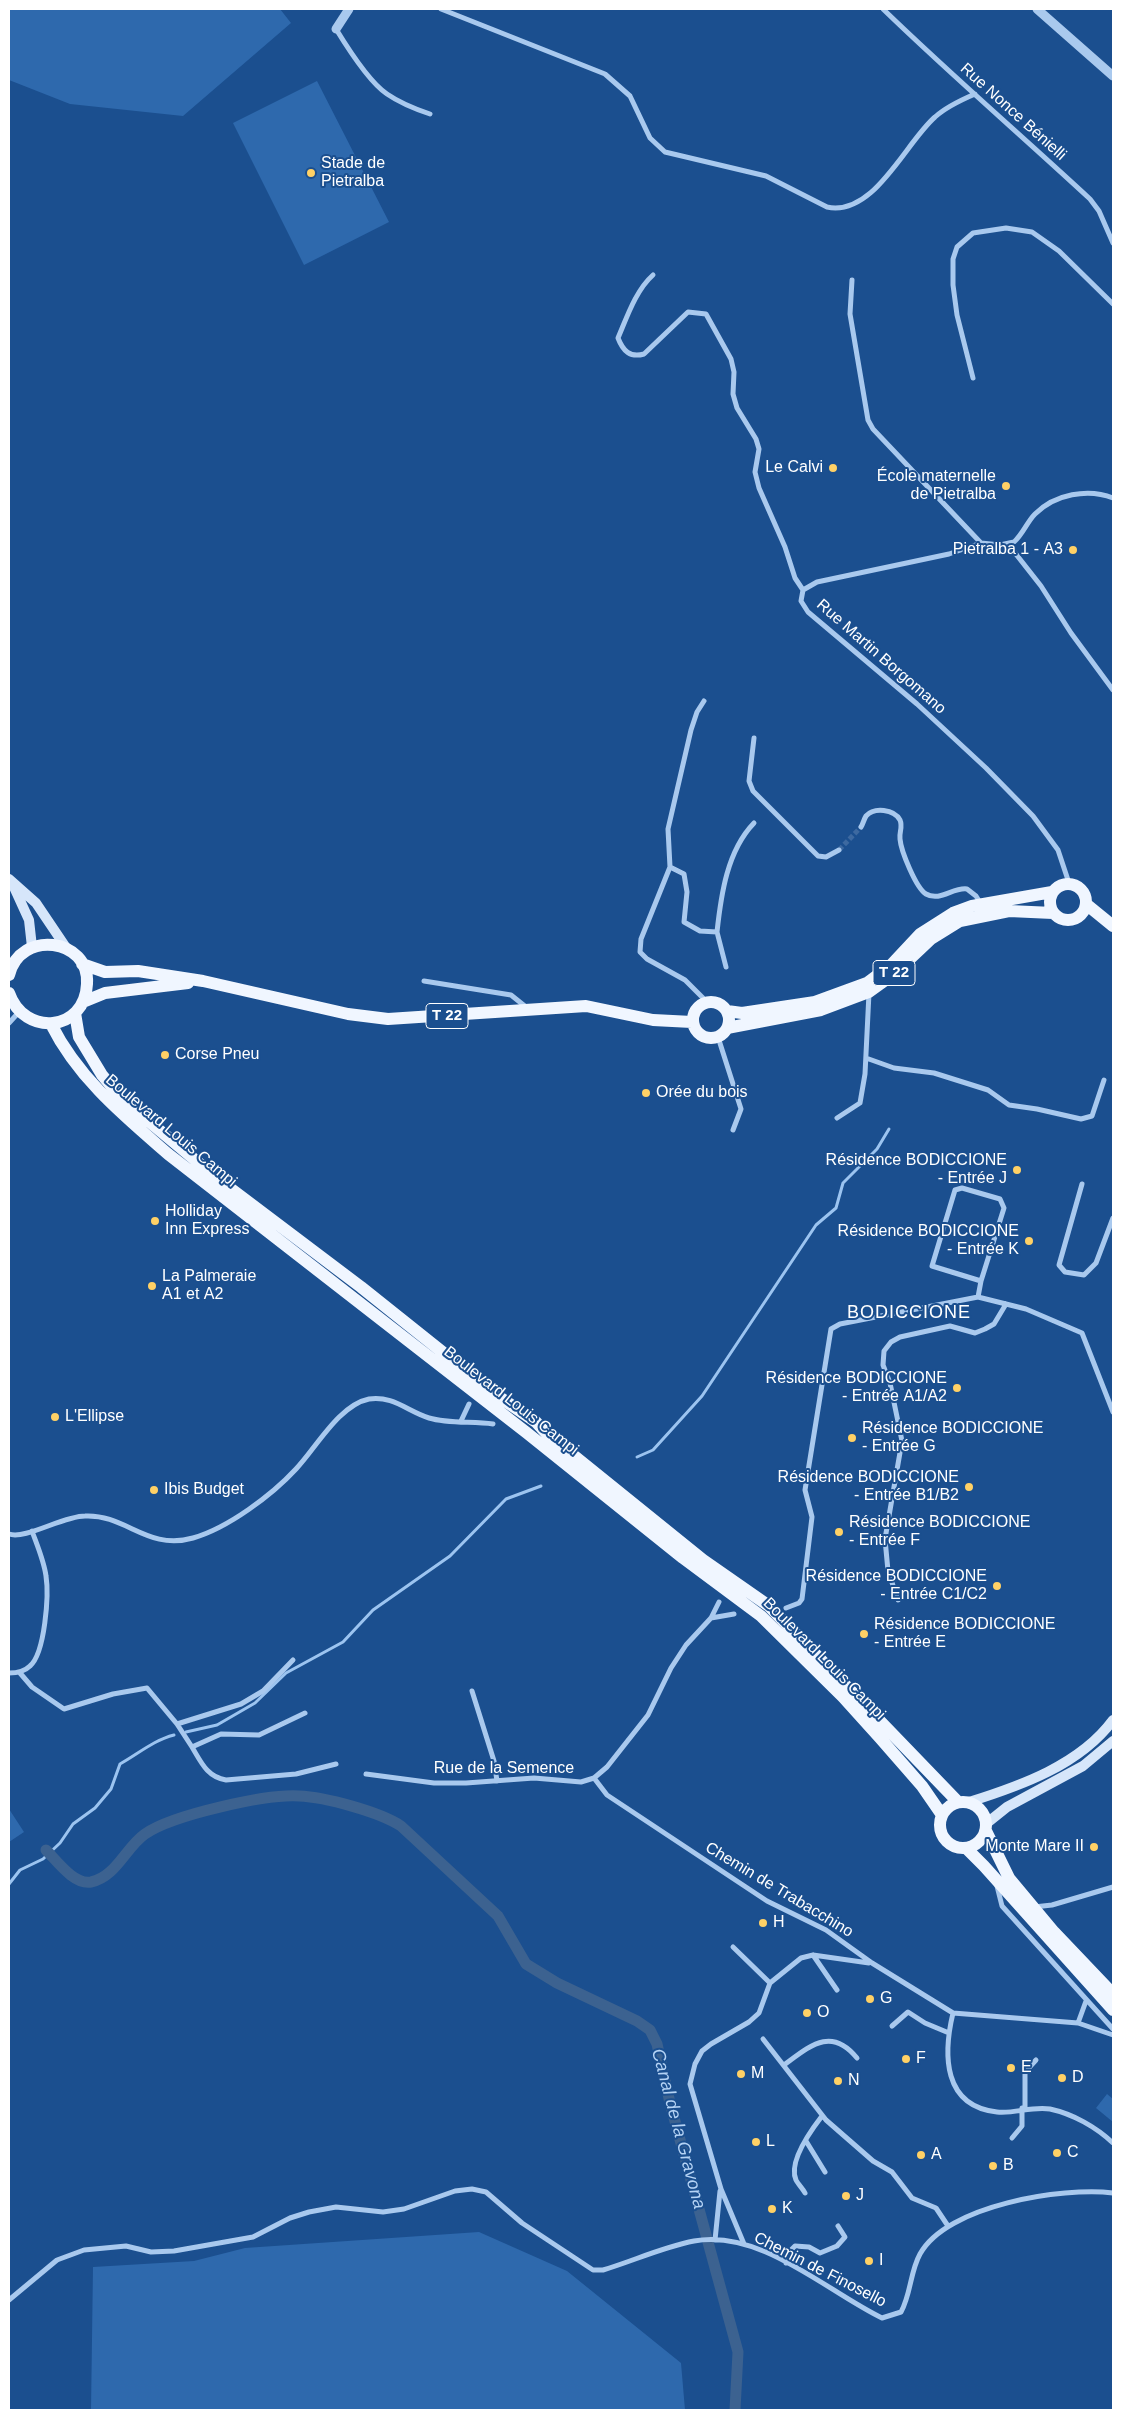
<!DOCTYPE html>
<meta charset="utf-8">
<style>
body{margin:0}
#map{position:relative;width:1122px;height:2419px;overflow:hidden;background:#1b4f8f;font-family:Helvetica,sans-serif}
canvas{display:block}
.frame{position:absolute;inset:0;border:10px solid #fff;pointer-events:none}
</style>
<div id="map">
<canvas width="1122" height="2419"></canvas>
<div class="frame"></div>
</div>
<script>
const g = document.querySelector('canvas').getContext('2d');
g.lineJoin = 'round';
function fill(path, color) { g.fillStyle = color; g.fill(path, 'evenodd'); }
function trace(path, color, width, dash) { g.strokeStyle = color; g.lineWidth = width; g.lineCap = dash ? 'butt' : 'round'; g.setLineDash(dash || []); g.stroke(path); }
function write(font, color, halo, rows, align = 'center') {
  g.font = font + ' Helvetica,sans-serif'; g.lineWidth = 4; g.setLineDash([]); g.textBaseline = 'middle'; g.strokeStyle = halo; g.fillStyle = color; for (const [text, x, y, turn = 0] of rows) {
    g.save(); g.translate(x, y); g.rotate((+turn || 0) * Math.PI / 180); g.textAlign = isNaN(turn) ? turn : align; if (halo) g.strokeText(text, 0, 0); g.fillText(text, 0, 0); g.restore();
  }
}
fill(new Path2D(`
 M9 9H280L291 23 183 116 70 104 9 80Z
 M317 81 389 222 304 265 233 123Z
 M9 1809 24 1832 9 1842Z
 M1107 2094 1113 2099V2122L1096 2108Z
 M479 2232 567 2271 681 2363 685 2410H91L93 2267 194 2261 245 2248Z`), '#2e69ad');
trace(new Path2D(`
 M637 1457 653 1450 702 1396 816 1225 836 1208 843 1183 877 1149 889 1129
 M186 1732 217 1725 255 1703 286 1673 343 1642 373 1610 450 1556 506 1499 541 1486
 M9 1884 20 1870 43 1859 60 1843 73 1824 95 1808 111 1789 120 1764C138 1754 154 1740 174 1735`), '#9cc4f0', 3);
trace(new Path2D(`
 M46 1850C57 1861 74 1885 91 1882 116 1877 126 1847 145 1834 172 1815 266 1794 299 1796 325 1797 380 1812 401 1826L498 1916 526 1964 557 1983 637 2021 650 2030 657 2044 670 2103 738 2352 735 2410`), '#3c6290', 11);
trace(new Path2D(`
 M839 850 861 827`), '#3d69a0', 5, [5, 2.5]);
trace(new Path2D(`
 M441 9 605 74 630 96 650 138 665 152 766 176 827 207C874 217 905 143 935 117 946 107 961 100 975 94
 M883 9C950 74 1021 135 1090 199L1099 211 1113 243
 M336 29C347 47 369 82 387 94 400 103 415 109 430 114
 M653 275C636 290 627 317 618 338 623 351 630 358 644 354L688 312 706 314 731 359 734 372 733 394 737 408 756 439 759 449 755 472 759 488 785 547 795 578 803 590
 M852 280 850 314 868 420 873 429 981 543
 M973 378 957 315 953 285V259L957 247 973 233 1006 228 1032 232 1059 251 1113 304
 M1008 544 1041 586 1071 633 1113 690
 M704 701 697 712 691 730 668 829 670 867 641 939 640 952 647 959 685 980 707 1002
 M754 738 749 781 753 791 818 856 826 857 839 850
 M861 827C863 824 864 819 866 816 874 807 894 809 900 820 903 827 899 832 900 839 901 851 916 888 926 894 940 902 953 887 967 889L976 896 981 904
 M670 867 684 874 687 892 684 922 700 931 717 932C721 895 727 851 754 823
 M1069 883 1058 850 1033 816 986 768 917 704 808 612 801 601 803 590 817 582 949 554 981 543 1000 545 1014 542C1023 534 1027 522 1035 514 1055 494 1088 488 1113 498
 M717 932 726 967
 M424 981 511 995 526 1007
 M9 1023 19 1012
 M718 1037 741 1109 733 1130
 M866 1058 894 1068 934 1073 988 1090 1009 1105 1037 1109 1081 1119 1092 1116 1104 1080
 M837 1118 860 1103 865 1074 869 993
 M1082 1184 1059 1265 1065 1272 1084 1275 1096 1263 1113 1218
 M978 1297 981 1281 1004 1208 1000 1199 962 1188 955 1190 932 1266 981 1281
 M461 1421 469 1404
 M9 1534C25 1540 63 1516 85 1516 126 1514 147 1551 193 1538 228 1528 272 1495 296 1469 316 1448 339 1405 369 1399 392 1395 409 1412 429 1418 449 1424 473 1421 493 1424
 M898 1600 888 1571 885 1539 902 1441 890 1383 883 1365 884 1351 891 1342 900 1337 950 1326 975 1333 985 1329 994 1324 1006 1304
 M786 1608 799 1603 802 1599 812 1517 805 1490 831 1329 840 1324 978 1297 1026 1309 1082 1333 1113 1412
 M711 1618 734 1614
 M9 1673C17 1673 24 1672 30 1666 45 1653 49 1595 46 1576 44 1561 37 1545 32 1531
 M20 1673 32 1687 64 1709 113 1694 147 1688 177 1724 241 1704 263 1691 293 1660
 M472 1691 494 1761 497 1781
 M177 1724 192 1747 221 1734 259 1735 305 1713
 M192 1747C201 1762 207 1777 226 1780L296 1774 336 1764
 M366 1774 434 1783H466L534 1778 581 1782 594 1778 607 1767 648 1715 671 1668 686 1645 711 1618 719 1602
 M594 1778 607 1795 767 1901 826 1930 872 1963 953 2013 1078 2023 1113 2035
 M997 1886 1002 1906 1113 2029
 M1034 1907 1052 1905 1113 1887
 M733 1947 770 1983
 M813 1955 837 1990
 M953 2013C943 2055 943 2106 997 2112 1014 2114 1032 2106 1050 2109 1073 2114 1096 2127 1113 2143
 M1078 2023 1086 2001
 M892 2026 908 2012 925 2023 949 2033
 M763 2039 826 2120 873 2161 892 2172 912 2198 936 2208 948 2226
 M784 2065C810 2046 831 2026 857 2058
 M1025 2108V2072L1036 2060
 M1012 2138 1022 2126V2108
 M806 2141 825 2172
 M805 2193C803 2189 798 2184 796 2180 788 2162 812 2129 822 2116
 M715 2240 720 2191
 M744 2244 721 2189 690 2084 695 2064 702 2051 711 2044 749 2022 759 2013 770 1983 801 1958 813 1955 869 1963
 M786 2263 789 2252 795 2246 809 2247 820 2253 837 2246 845 2237 838 2226
 M9 2300 57 2260 84 2250 126 2246 151 2252 174 2251 253 2237 290 2218 309 2212 336 2207 383 2212 404 2209 455 2191 472 2189 486 2192 522 2223 593 2270H603C633 2261 663 2247 694 2241 761 2229 826 2291 882 2318L901 2312C911 2294 910 2272 920 2254 947 2205 1062 2187 1113 2193`), '#a9c9ee', 5);
trace(new Path2D(`
 M1037 9 1113 76
 M336 29 349 9`), '#a9c9ee', 9);
trace(new Path2D(`
 M9 879 36 903 67 949
 M13 885 29 920 32 947
 M969 1802C1020 1786 1080 1765 1113 1720
 M987 1823 1007 1807 1083 1766 1113 1741`), '#d6e6fa', 10);
trace(new Path2D(`
 M1050 902a18 18 0 1 1 36 0a18 18 0 1 1-36 0Z
 M1086 904 1113 926
 M82 964 105 972 138 971 203 981 348 1014 388 1019 586 1006 653 1020 692 1022
 M9 975C20 929 90 938 87 984 85 1032 24 1037 9 993
 M693 1020a18 18 0 1 1 36 0a18 18 0 1 1-36 0Z
 M83 1002 105 993 188 983
 M727 1011 742 1013 815 1002 867 983 891 965 920 934 953 913 972 906 1052 892
 M75 1013 79 1037 102 1075 122 1099 218 1179 361 1287 495 1394 536 1422 547 1434 703 1560 769 1606 958 1802
 M51 1024C78 1078 123 1115 168 1154L527 1433 683 1558 761 1616 843 1697 880 1738 922 1786 942 1815
 M727 1028 821 1010 869 992 894 974 931 939 960 921 1009 911 1053 913
 M940 1825a23 23 0 1 1 46 0a23 23 0 1 1-46 0Z
 M986 1831 1009 1878 1054 1932 1113 1994
 M966 1848 984 1866 1113 2010`), '#f0f6ff', 12);
for (const [x, y, r, color] of [
 [311,173,5,"#ffd166"],
 [833,468,5,"#ffd166"],
 [1006,486,5,"#ffd166"],
 [1073,550,5,"#ffd166"],
 [165,1055,5,"#ffd166"],
 [646,1093,5,"#ffd166"],
 [1017,1170,5,"#ffd166"],
 [155,1221,5,"#ffd166"],
 [1029,1241,5,"#ffd166"],
 [152,1286,5,"#ffd166"],
 [957,1388,5,"#ffd166"],
 [55,1417,5,"#ffd166"],
 [852,1438,5,"#ffd166"],
 [969,1487,5,"#ffd166"],
 [154,1490,5,"#ffd166"],
 [839,1532,5,"#ffd166"],
 [997,1586,5,"#ffd166"],
 [864,1634,5,"#ffd166"],
 [1094,1847,5,"#ffd166"],
 [763,1923,5,"#ffd166"],
 [870,1999,5,"#ffd166"],
 [807,2013,5,"#ffd166"],
 [906,2059,5,"#ffd166"],
 [1011,2068,5,"#ffd166"],
 [741,2074,5,"#ffd166"],
 [1062,2078,5,"#ffd166"],
 [838,2081,5,"#ffd166"],
 [756,2142,5,"#ffd166"],
 [1057,2153,5,"#ffd166"],
 [921,2155,5,"#ffd166"],
 [993,2166,5,"#ffd166"],
 [846,2196,5,"#ffd166"],
 [772,2209,5,"#ffd166"],
 [869,2261,5,"#ffd166"]
]) { const dot = new Path2D(); dot.arc(x, y, r, 0, 2 * Math.PI); g.fillStyle = color; g.fill(dot); trace(dot, '#1b4f8f', 2); }
for (const [x, y, w] of [
 [894,973,42],
 [447,1016,42]
]) { const box = new Path2D(); box.roundRect(x - w / 2, y - 12.5, w, 25, 4); g.fillStyle = '#1b4f8f'; g.fill(box); trace(box, '#fff', 1); }
write('bold 15px', '#fff', null, [
 ["T 22",894,973],
 ["T 22",447,1016]
]);
write('16px', '#fff', '#1b4f8f', [
 ["Rue Nonce Bénielli",1013,112,42],
 ["Rue Martin Borgomano",881,657,41],
 ["Boulevard Louis Campi",171,1131,40],
 ["Boulevard Louis Campi",511,1401,38],
 ["Boulevard Louis Campi",824,1659,45],
 ["Rue de la Semence",504,1769],
 ["Chemin de Trabacchino",779,1890,31],
 ["Chemin de Finosello",820,2270,27]
]);
write('16px', '#fff', '#1b4f8f', [
 ["Stade de",321,164],
 ["Pietralba",321,182],
 ["Le Calvi",823,468,"right"],
 ["École maternelle",996,477,"right"],
 ["de Pietralba",996,495,"right"],
 ["Pietralba 1 - A3",1063,550,"right"],
 ["Corse Pneu",175,1055],
 ["Orée du bois",656,1093],
 ["Résidence BODICCIONE",1007,1161,"right"],
 ["- Entrée J",1007,1179,"right"],
 ["Holliday",165,1212],
 ["Inn Express",165,1230],
 ["Résidence BODICCIONE",1019,1232,"right"],
 ["- Entrée K",1019,1250,"right"],
 ["La Palmeraie",162,1277],
 ["A1 et A2",162,1295],
 ["Résidence BODICCIONE",947,1379,"right"],
 ["- Entrée A1/A2",947,1397,"right"],
 ["L'Ellipse",65,1417],
 ["Résidence BODICCIONE",862,1429],
 ["- Entrée G",862,1447],
 ["Résidence BODICCIONE",959,1478,"right"],
 ["- Entrée B1/B2",959,1496,"right"],
 ["Ibis Budget",164,1490],
 ["Résidence BODICCIONE",849,1523],
 ["- Entrée F",849,1541],
 ["Résidence BODICCIONE",987,1577,"right"],
 ["- Entrée C1/C2",987,1595,"right"],
 ["Résidence BODICCIONE",874,1625],
 ["- Entrée E",874,1643],
 ["Monte Mare II",1084,1847,"right"],
 ["H",773,1923],
 ["G",880,1999],
 ["O",817,2013],
 ["F",916,2059],
 ["E",1021,2068],
 ["M",751,2074],
 ["D",1072,2078],
 ["N",848,2081],
 ["L",766,2142],
 ["C",1067,2153],
 ["A",931,2155],
 ["B",1003,2166],
 ["J",856,2196],
 ["K",782,2209],
 ["I",879,2261]
], 'left');
g.letterSpacing = '1px';
write('18px', '#fff', '#1b4f8f', [
 ["BODICCIONE",909,1313]
]);
g.letterSpacing = '0px';
write('italic 18px', '#b5d3f5', '#1b4f8f', [
 ["Canal de la Gravona",678,2129,75]
]);
</script>
